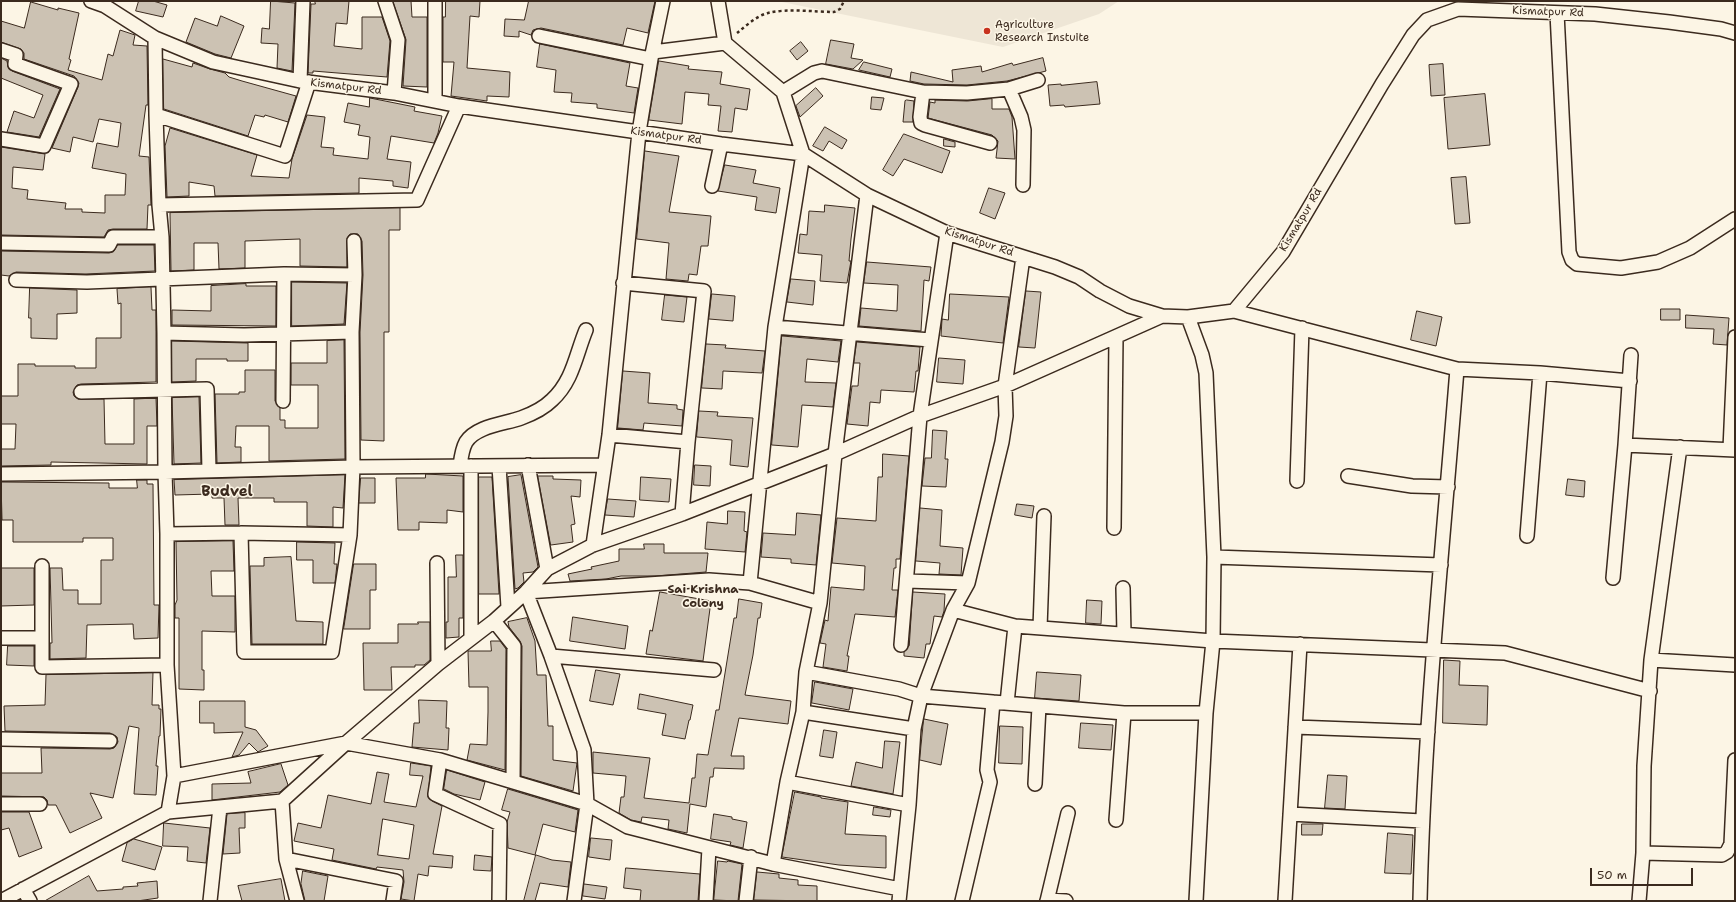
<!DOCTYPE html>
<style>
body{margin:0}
#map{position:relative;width:1736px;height:902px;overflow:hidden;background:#fcf5e5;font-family:"Shantell Sans",sans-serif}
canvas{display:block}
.frame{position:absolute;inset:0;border:2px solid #3b2a1e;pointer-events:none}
.scale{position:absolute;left:1590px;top:868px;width:103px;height:18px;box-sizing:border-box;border:2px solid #3b2a1e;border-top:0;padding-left:5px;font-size:12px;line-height:14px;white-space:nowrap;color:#3b2a1e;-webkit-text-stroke:3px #fcf5e5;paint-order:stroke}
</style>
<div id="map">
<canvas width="1736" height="902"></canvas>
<div class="frame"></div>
<div class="scale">50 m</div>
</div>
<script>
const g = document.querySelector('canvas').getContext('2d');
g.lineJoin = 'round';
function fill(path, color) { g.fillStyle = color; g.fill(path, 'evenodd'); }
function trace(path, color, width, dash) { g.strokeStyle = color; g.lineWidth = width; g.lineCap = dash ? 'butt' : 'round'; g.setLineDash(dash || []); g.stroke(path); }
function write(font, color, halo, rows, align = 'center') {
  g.font = font + ' "Shantell Sans",sans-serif'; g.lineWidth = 3; g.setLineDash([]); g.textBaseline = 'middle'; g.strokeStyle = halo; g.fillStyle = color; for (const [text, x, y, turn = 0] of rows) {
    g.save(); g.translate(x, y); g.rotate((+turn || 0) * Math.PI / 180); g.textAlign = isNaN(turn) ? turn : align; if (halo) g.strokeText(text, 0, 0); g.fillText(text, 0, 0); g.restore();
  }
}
fill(new Path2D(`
 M777 1H1119L1099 14 1003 47Z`), '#eee6d6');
const building = new Path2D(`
 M139 1H153L167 5 163 17 136 11Z
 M271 1 295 3 292 71 277 68 278 44 261 43 262 28 269 29Z
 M315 1H349L347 24 336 23 334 46 362 49V17H382L390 41 387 77 313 71V73H308L311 4H315Z
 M393 1H411L412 17H427V87L403 86 406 40Z
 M446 1H480L479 17 470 16 467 68 510 72 509 97 487 96V101L451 96 454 62H443V17H445Z
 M529 1H655L648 33 627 28 623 45 541 28 533 30 531 35 519 31V37L504 36 505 19 524 20Z
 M31 2 58 10V8L79 13 69 59 71 60 68 70 102 80 108 54 113 56 120 30 135 35 133 45 147 46 148 105H146L139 156 149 157 151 205H148L147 229H113L108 230 104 237 1 235V147L45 154 43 170 13 167 12 188 28 190 27 199 66 203 65 209H82V212L105 213V195H125L126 174 92 168 97 143 118 147 121 123 99 119 93 142 73 137 70 152 52 148 78 87 79 83 74 76 24 59V53L21 49 1 42V21L24 28Z
 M221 16 244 26 231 58 215 54 186 42 195 18 217 26Z
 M831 40 854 44 851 58 863 60 853 69 826 64Z
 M801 42 808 51 797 60 790 51Z
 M540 44 630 63 626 86 638 88 634 113 597 108V104L571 102 572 93 554 92 556 70 537 67Z
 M1 58 7 61 8 67 12 71 60 89 39 137 7 132 14 111 34 118 43 95 1 78Z
 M1043 58 1046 71 1007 81 967 85 924 84 910 81 911 72 953 82 952 70 981 66 982 72 1012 63 1013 65Z
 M163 59 192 67 193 63 210 69 225 73 229 77 242 81 296 96 288 122 265 115 264 117 255 115 248 136 164 109Z
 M659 61 689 66 688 69 722 72 720 84 750 89 747 110 735 108 732 132 718 131 721 106 708 105 709 94 685 92 682 124 649 120Z
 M864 62 892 69 890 77 859 70Z
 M1443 64 1445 95 1431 96 1429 65Z
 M1097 82 1100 104 1065 107 1064 105 1050 106 1048 85 1061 84V85Z
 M816 88 823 96 800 117 796 106Z
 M1485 94 1490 145 1448 149 1444 98Z
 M872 97 884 98 881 110 871 109Z
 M370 98 415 107 414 111 442 116 438 133 434 143 391 136 387 159 411 162 408 188 393 186V181L359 178V193L215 196 214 186 189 182V196L167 197 165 146 170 128 257 155 251 176 289 178 292 159 307 115 325 117 321 147 334 148 333 155 368 159 370 137 358 135 360 125 344 122 348 103 369 107Z
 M992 99V109H1009L1012 117 1015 159 996 158 998 141 992 135 928 118 930 102 935 103V100L967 101Z
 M907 100 914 101 913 122H903L905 101Z
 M825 127 847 140 842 149 829 141 823 151 813 146Z
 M904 134 950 151 942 173 904 159 893 176 883 170Z
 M944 139 955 142V147L944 146Z
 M645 151 679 156 669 212 711 216 708 246H701L697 275 689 274 688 281 666 279 669 243 637 239Z
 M725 165 756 170 753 183 780 188 776 213 755 210 757 197 718 191Z
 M1466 177 1470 223 1455 224 1451 178Z
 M989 188 1005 193 995 219 980 213Z
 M825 205 855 208 851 239 849 261H851L847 283 820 281 822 255 798 253 800 234 807 235 809 211 824 212Z
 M400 208V230H389V332H384V441L361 440 360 332 363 275 362 241 358 234H350L347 238V267L300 266V239L245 241V268L219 269 218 243H194V270L171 271 170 213Z
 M118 245H154L155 271 85 274 16 272 9 276 1 275V251L109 253 113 252Z
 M867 262 931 267 929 281 924 280 921 331 859 326 861 308 897 311 898 285 864 283Z
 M791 279 815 281 813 305 787 302Z
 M292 282 347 283 344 324 292 326Z
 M246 284V286H276V326L172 325V310L211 311V286Z
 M151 287 152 310H156V382L81 384 77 385 73 392 74 396 78 399H104L105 444H134V399L156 398 157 426H147V464L51 462V465L1 466V449H15L16 424H1V396H18V364H35V366H75V368H96V338H121V303L118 304 117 289Z
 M30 288 77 290V313L57 314V339L31 338V318H29Z
 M1026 291 1041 292 1035 348 1019 347Z
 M712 294 735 296 733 321 709 319Z
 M950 294 1009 297 1003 343 941 336 942 319 948 320Z
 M665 295 687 297 684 322 662 320Z
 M1661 309H1680V320H1661Z
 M1417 311 1442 317 1436 346 1411 340Z
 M1686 315 1729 318 1727 345 1713 344 1714 329 1686 328Z
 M782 336 841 341 838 362 807 359 805 382 836 383 833 407 802 405 798 447 772 445Z
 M344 340 345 459 269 461V426H236L235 447H241V462L217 463 215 394H239V392H245V370H275V401L280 408V420H285V428H318V385H291V363H327V341Z
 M172 341 248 343V361H227V359H196V381L172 382Z
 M857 342 920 347 918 371H916L914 392 881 390 880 403 870 402 868 426 847 424 852 386H858L860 363H854Z
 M706 344 726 345 725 348 765 351 762 373 723 371 722 389 702 388Z
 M939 358 965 360 963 384 937 382Z
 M623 371 650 373 648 403 677 405V409L683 410 682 426 644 423 643 430 618 428Z
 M199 397 201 463 174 464 172 398Z
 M699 411 718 412 717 416 753 418 748 467 730 465 732 440 697 437Z
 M933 430 947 431 945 459H948L946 487 922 486 925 458H931Z
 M883 454 909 456 900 559H896V568H894L892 590H898L895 617 855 614 847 656H849L847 671 823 667 826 644 820 643 825 620 828 621 831 587 864 590 865 566 832 563 837 518 876 521 878 477H882Z
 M695 465 711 466 710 486 694 485Z
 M426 474 463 476V512L447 510V523L419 522V530H398L396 478H425Z
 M345 475 343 508 333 507V527L307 526V502H274V498H238L239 525H225L224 498H212V494L175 495 174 480Z
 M521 475 538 567 533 572 523 573 524 582 518 588 515 589 508 477Z
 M538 476H553V479L581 480 580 497 571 496 575 524 571 525 573 542 551 545Z
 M479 477H492L499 594H479Z
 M641 477 671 479 669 502 640 500Z
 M361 478H375V503H359Z
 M1568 479 1585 481 1584 497 1566 495Z
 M137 480H147V484H153L154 605H159L158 638 134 639 133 624 87 625 86 658 50 659V643H52L50 568H62L63 590H78V604H101V560H113V538H83V542H13V520H2L1 482 109 483V488H137Z
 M608 499 636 501 634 517 605 515Z
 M1017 504 1034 506 1032 518 1015 515Z
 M920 508 942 510 940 546 963 548 961 575 939 574 940 563 916 561Z
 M728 511 745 512 744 531 747 532 745 552 705 549 707 522 727 524Z
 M797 513 821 515 816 565 791 563V559L761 557 763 533 795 535Z
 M233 541 234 571H211L212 596H235V632L202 631V670H204V690L179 689V618H175V605L177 600 176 542Z
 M297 542 335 543 334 564H337L335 583H313V560H297Z
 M644 544H664V553H708L706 572 655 576H621L606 579 570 581 568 574 592 569 591 567 619 561V549H644Z
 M456 555H463V618H459V637L446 638V622H448V577H456Z
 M291 557 296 621 323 622V644H252L250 566H264V558Z
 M354 564H376V590H370V629H344Z
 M1 568H34V605L1 606Z
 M660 592 711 601 703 661 646 654 650 630 652 631Z
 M913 592 945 594 944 611 942 617 934 616 930 644H926L924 658 904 656V652L909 646Z
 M739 599 762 603 760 618H758L753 655 745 695 791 701 788 724 739 718 731 756H744V769L714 768 713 777H710L706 807 690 804 687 833 668 829 669 820 642 817 641 822 631 820 619 813 621 797H624L626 776 593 773V752L650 758 644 798 689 803 692 778H695L697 754 708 755 716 710H719L734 618H736Z
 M1087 600 1102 601 1101 624 1086 623Z
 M573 617 628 626 625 649 570 641Z
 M527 618 535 641 537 675H546L548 726H553V760L577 763 573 791 521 776 522 646 520 641 509 627 508 622Z
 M418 622H430V660L424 665H415V667H391L392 690H364L363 643H398V624H418Z
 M491 641H500L506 649 505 770 467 760 470 744 487 745 488 712V687H469L468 651H491Z
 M8 646H34V666L7 665Z
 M1444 660 1460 661 1459 685 1488 686 1487 725 1443 723Z
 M596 670 620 674 613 705 590 701Z
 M1037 672 1081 675 1079 701 1035 698Z
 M153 673 152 705H159V709H161L160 736H159L156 766H158L156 795 134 794 139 728 129 726 113 798 90 793 102 818 70 833 56 805H48L47 800 44 797 1 796V773H42L41 748 110 749 114 748 118 742 117 737 110 733 5 731 4 706 45 705 46 675Z
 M815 682 853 689 849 710 812 703Z
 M640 694 693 705 690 720H689L685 739 662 735 666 714 638 709Z
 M419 700 447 701 446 728H449L448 750 412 747 414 723H419Z
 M200 701H245V727L256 730 268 746 258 752 249 743 239 755 232 757 243 732 214 733V723H200Z
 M924 719 948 724 941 765 920 760Z
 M1081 723 1113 725 1111 750 1079 748Z
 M1000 726 1023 727 1022 764 999 763Z
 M824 730 837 732 833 758 820 756Z
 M885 741 900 742 893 794 851 786 856 762 882 768Z
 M411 763 431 766 428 797 432 801 442 806 433 854 453 856 452 868 429 866 428 876 418 874 414 901 401 899 404 882 403 870 377 867 376 869 332 860 334 849 294 841 298 823 321 828 328 795 371 804 377 772 389 774 384 802 416 807 423 776 410 775ZM383 819 414 825 409 859 378 855Z
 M281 764 288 785 280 792 212 800V784L251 783 248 772Z
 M447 770 485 782 480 800 454 794 444 789Z
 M1328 775 1347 776 1345 809 1325 808Z
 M508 789 578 810 575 832 543 824 535 855 508 848 507 822 510 812 502 810Z
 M795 792 821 797V798L848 802 845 834 886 836V868L839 865 782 857Z
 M874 807 891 810 890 817 873 815Z
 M1 812H29L42 848 19 857 9 828 1 830Z
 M245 813V828H239L240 853 223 854 227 814Z
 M714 814 732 817V819L747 822 743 848 730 845 731 842 711 839Z
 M164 823 210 828 206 863 187 861 188 847 163 846Z
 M1302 824H1323L1322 835H1302Z
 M1388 833 1413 835 1411 874 1385 873Z
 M591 838 612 840 610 860 589 857Z
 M134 839 162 847 155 870 122 861 127 843Z
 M475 855 492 857 491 871 474 870Z
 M536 855 552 860 571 862 568 887 540 883 535 901H524Z
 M718 861 727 862 728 861 742 864 738 901 714 900Z
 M626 868 700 874 698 901H640L641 890 624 888Z
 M303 871 328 876 324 901H305L301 884Z
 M757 872 779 874V878L798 880V885L817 886V901L754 900Z
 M89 876 97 891 123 889V887L138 886 137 883 157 881 158 898 137 901H45Z
 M281 879 285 901H242L238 886Z
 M584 884 607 887 605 899 583 896Z`);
fill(building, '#ccc2b3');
trace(building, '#3b2a1e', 1);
const minor = new Path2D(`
 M91 1 105 6 155 38 213 62 300 81 394 93 459 106 721 144 803 154 867 195 947 233 1055 267 1079 277 1100 291 1129 306 1162 316 1188 317 1234 311 1283 252 1382 84 1413 35 1427 20 1458 9 1595 14 1669 22 1721 29 1735 33
 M385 1 398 40 394 93
 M435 1V100
 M718 1 725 43 783 92 803 154 775 327 750 583
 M1557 13 1569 252 1572 260 1577 264 1621 268 1658 262 1690 248 1735 219
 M539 36 651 59 663 1
 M155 38 156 115 159 205 162 237 164 333 165 472 167 534V665L174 776
 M1 50 16 55 15 64 71 84 44 146 1 139
 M653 52 725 43
 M300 81 303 1
 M1009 89 1021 117 1024 130 1023 185
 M783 92 814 73 822 71 923 92 967 93 1009 89 1038 80
 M923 92 920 117 921 123 925 125 990 143
 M156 115 285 156 309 82
 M712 186 721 144
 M159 205 417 200 459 106
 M1 243 109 245 113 237H162
 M16 280 87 282 284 274 355 275
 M623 283 704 291 688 442 682 514
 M1234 311 1457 369 1540 373 1630 381
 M1188 317 1202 355 1206 373 1214 557 1213 641 1505 653 1650 691
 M775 327 930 340
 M164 333 244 335 352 332
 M81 392 207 389 209 470
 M283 401 284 274
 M609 435 688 442
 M1625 445 1631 355
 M1730 449 1735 337
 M528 465 547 569
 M460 466C461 458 462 449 466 442 476 426 504 424 521 418 532 414 544 408 552 400 573 381 576 354 586 330
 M471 466V638
 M499 466 508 607
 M1 474 165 472 353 467 604 465
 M1348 476 1412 486 1448 487
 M1297 481 1302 328
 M1114 528 1116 337
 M241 533 244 652H332L350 535 353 467 352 332 355 275 354 241
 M167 534 241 533 350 535
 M1527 536 1540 373
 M593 545 609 435 639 132 651 59
 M1214 557 1441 565
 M437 563 438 664
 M42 566V667L167 665
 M1613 578 1625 445 1735 450
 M907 581 968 583 953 610
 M968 583 1002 442 1006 416 1005 386 1023 257
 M1123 588 1124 634
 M953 610 1015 626 1213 641 1206 713H1124L921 696Z
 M494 621 514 646 513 782
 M1040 628 1044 516
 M1 638H41
 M901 645 920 416 947 233
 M551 656 714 670
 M1651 660 1735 665
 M806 672 899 689 921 696 914 729 909 805 899 901
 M1007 703 1015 626
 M803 712 914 729
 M1295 727 1428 732
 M1 739 110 741
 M440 760 435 794 500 824 499 901
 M787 782 909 805
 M1035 784 1039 706
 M282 801 346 743 440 760 587 804 584 750 551 656 526 592 709 580 750 583 820 603
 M1 804H40
 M168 812 282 801 286 859 297 901
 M1290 814 1422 821
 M1116 820 1124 713
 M1643 853 1722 855 1727 852 1731 844 1735 760
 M286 859 396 881 393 901
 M773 864 787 782 803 712 806 672 820 603 835 454 867 195
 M23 889 30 901
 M1047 900 1066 901
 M1 901 168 812 174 776 346 743 438 664 494 621 526 592 547 569 593 545 682 514 835 454 920 416 1005 386 1162 316
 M210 901 220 807
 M574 901 587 804 628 827 773 864 900 889
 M706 901 709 848
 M746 901 751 857
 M962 901 990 782 987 770 993 702
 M1047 901 1068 813
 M1196 901 1206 713
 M1285 901 1300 644
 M1420 901C1424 723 1443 546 1457 369
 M1639 901 1643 853 1644 766 1651 660 1680 447`);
trace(minor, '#3b2a1e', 16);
trace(new Path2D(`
 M737 33C746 26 756 16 768 13 787 8 815 12 834 12L840 9 844 1`), '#3b2a1e', 2.5, [3, 3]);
trace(minor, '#fcf5e5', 13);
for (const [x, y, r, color] of [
 [987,31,4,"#c8321e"]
]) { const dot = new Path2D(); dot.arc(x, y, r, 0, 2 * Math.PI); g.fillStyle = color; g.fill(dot); trace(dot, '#fcf5e5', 1.5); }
write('11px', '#3b2a1e', '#fcf5e5', [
 ["Kismatpur Rd",1548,12,2],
 ["Kismatpur Rd",346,87,7],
 ["Kismatpur Rd",666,136,8],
 ["Kismatpur Rd",1301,220,-59],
 ["Kismatpur Rd",979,242,18]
]);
write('11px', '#3b2a1e', '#fcf5e5', [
 ["Agriculture",995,25],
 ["Research Instuite",995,38]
], 'left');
write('bold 12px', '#3b2a1e', '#fcf5e5', [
 ["Sai Krishna",703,590],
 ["Colony",703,604]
]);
write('bold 15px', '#3b2a1e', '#fcf5e5', [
 ["Budvel",227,492]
]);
</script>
